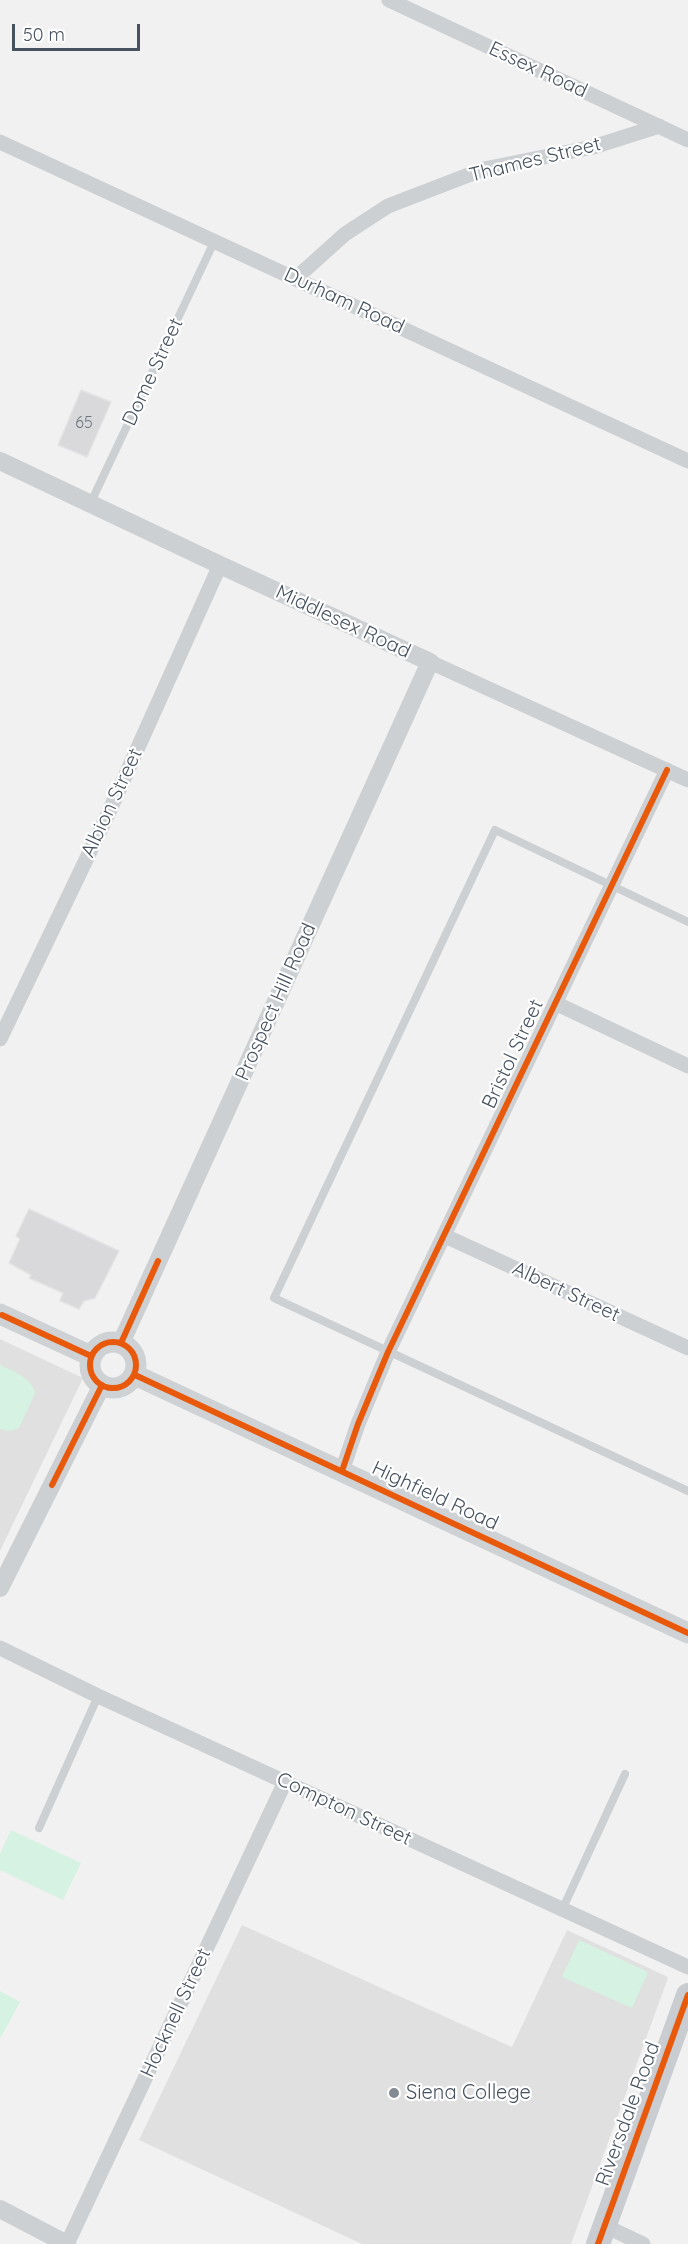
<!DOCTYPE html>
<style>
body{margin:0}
#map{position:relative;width:688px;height:2244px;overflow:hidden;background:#f2f1f1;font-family:Quicksand,sans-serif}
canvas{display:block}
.scale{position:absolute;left:12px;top:24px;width:128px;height:27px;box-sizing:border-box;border:3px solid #47525f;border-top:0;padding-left:8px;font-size:18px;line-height:21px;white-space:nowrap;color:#47525f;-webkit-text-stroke:4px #fff;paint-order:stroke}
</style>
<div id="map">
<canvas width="688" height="2244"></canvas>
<div class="scale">50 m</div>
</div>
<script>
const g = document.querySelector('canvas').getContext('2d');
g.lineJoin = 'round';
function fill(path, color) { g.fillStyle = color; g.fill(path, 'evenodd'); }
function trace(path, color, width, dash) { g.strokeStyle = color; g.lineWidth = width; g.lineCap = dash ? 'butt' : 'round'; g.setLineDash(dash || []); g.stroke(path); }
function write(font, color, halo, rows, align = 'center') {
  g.font = font + ' Quicksand,sans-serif'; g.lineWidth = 4.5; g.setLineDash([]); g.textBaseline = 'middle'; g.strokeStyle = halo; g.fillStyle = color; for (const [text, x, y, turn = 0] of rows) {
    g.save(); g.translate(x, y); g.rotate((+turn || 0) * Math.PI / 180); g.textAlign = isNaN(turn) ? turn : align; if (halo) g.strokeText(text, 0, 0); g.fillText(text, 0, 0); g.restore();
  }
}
fill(new Path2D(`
 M0 1339 83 1378 0 1551Z
 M242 1925 512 2047 567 1930 666 1976 668 1978 571 2244H362L139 2140Z`), '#e0e0e1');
fill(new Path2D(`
 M0 1365C14 1372 31 1377 35 1393L19 1428 10 1431 0 1429Z
 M11 1830 81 1863 63 1900 0 1870V1854Z
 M579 1940 648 1972 632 2008 562 1977Z
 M0 1991 20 2002 1 2037H0Z`), '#d5f2e2');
const building = new Path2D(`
 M81 390 111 402 87 457 58 445Z
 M29 1209 119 1251 95 1298 84 1301 79 1309 60 1301 63 1293 29 1278 31 1275 9 1263 20 1239 16 1236Z`);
fill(building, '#d9d9db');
trace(building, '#e3e3e4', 1.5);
trace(new Path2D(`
 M91 502 214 242
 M688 922 495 830 274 1298 688 1491
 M39 1828 98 1696
 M562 1910 625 1774`), '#cdd0d2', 8);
trace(new Path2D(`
 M389 0 688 140
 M0 142 688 461
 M295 279 345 234 388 206 484 169 593 147 659 126
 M430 662 688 780
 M555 1003 688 1066
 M0 1039 109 812 220 565
 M445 1236 688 1348
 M342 1471 358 1424 388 1352 667 770
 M0 1648 98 1696 688 1967
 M605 2226 643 2244
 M67 2244 285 1782`), '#cdd0d2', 15);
trace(new Path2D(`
 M0 461 220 565 430 662 121 1343
 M0 1588 102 1385
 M0 2209 67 2244`), '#cdd0d2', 18);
trace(new Path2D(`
 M0 1314 91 1356
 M90 1365a23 23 0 1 1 46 0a23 23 0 1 1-46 0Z
 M135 1375 688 1633`), '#ced2d5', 21);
trace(new Path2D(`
 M598 2244 688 1995`), '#c9ccd0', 24);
trace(new Path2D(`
 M594 2244 688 1984`), '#c8c9cb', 1.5);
trace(new Path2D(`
 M2 1315 91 1356
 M90 1365a23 23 0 1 1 46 0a23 23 0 1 1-46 0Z
 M121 1343 158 1261
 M135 1375 688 1633
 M342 1471 358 1424 388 1352 667 770
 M52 1485 102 1385
 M598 2244 688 1995`), '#e8590c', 6);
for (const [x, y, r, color] of [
 [394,2093,6,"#838a92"]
]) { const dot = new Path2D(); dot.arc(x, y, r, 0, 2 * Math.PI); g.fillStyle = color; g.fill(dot); trace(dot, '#fff', 2); }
write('16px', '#6d757f', null, [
 ["65",84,423]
]);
write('20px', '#47525f', '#fff', [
 ["Essex Road",538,70,25],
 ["Thames Street",535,160,-14],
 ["Durham Road",344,301,25],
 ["Dome Street",153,372,-65],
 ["Middlesex Road",343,622,25],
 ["Albion Street",112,803,-65],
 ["Prospect Hill Road",276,1002,-66],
 ["Bristol Street",513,1054,-65],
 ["Albert Street",566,1292,25],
 ["Highfield Road",435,1496,25],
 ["Compton Street",344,1809,25],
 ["Hocknell Street",176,2013,-65],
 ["Riversdale Road",628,2114,-70]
]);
write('20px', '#47525f', '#fff', [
 ["Siena College",406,2093]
], 'left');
</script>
